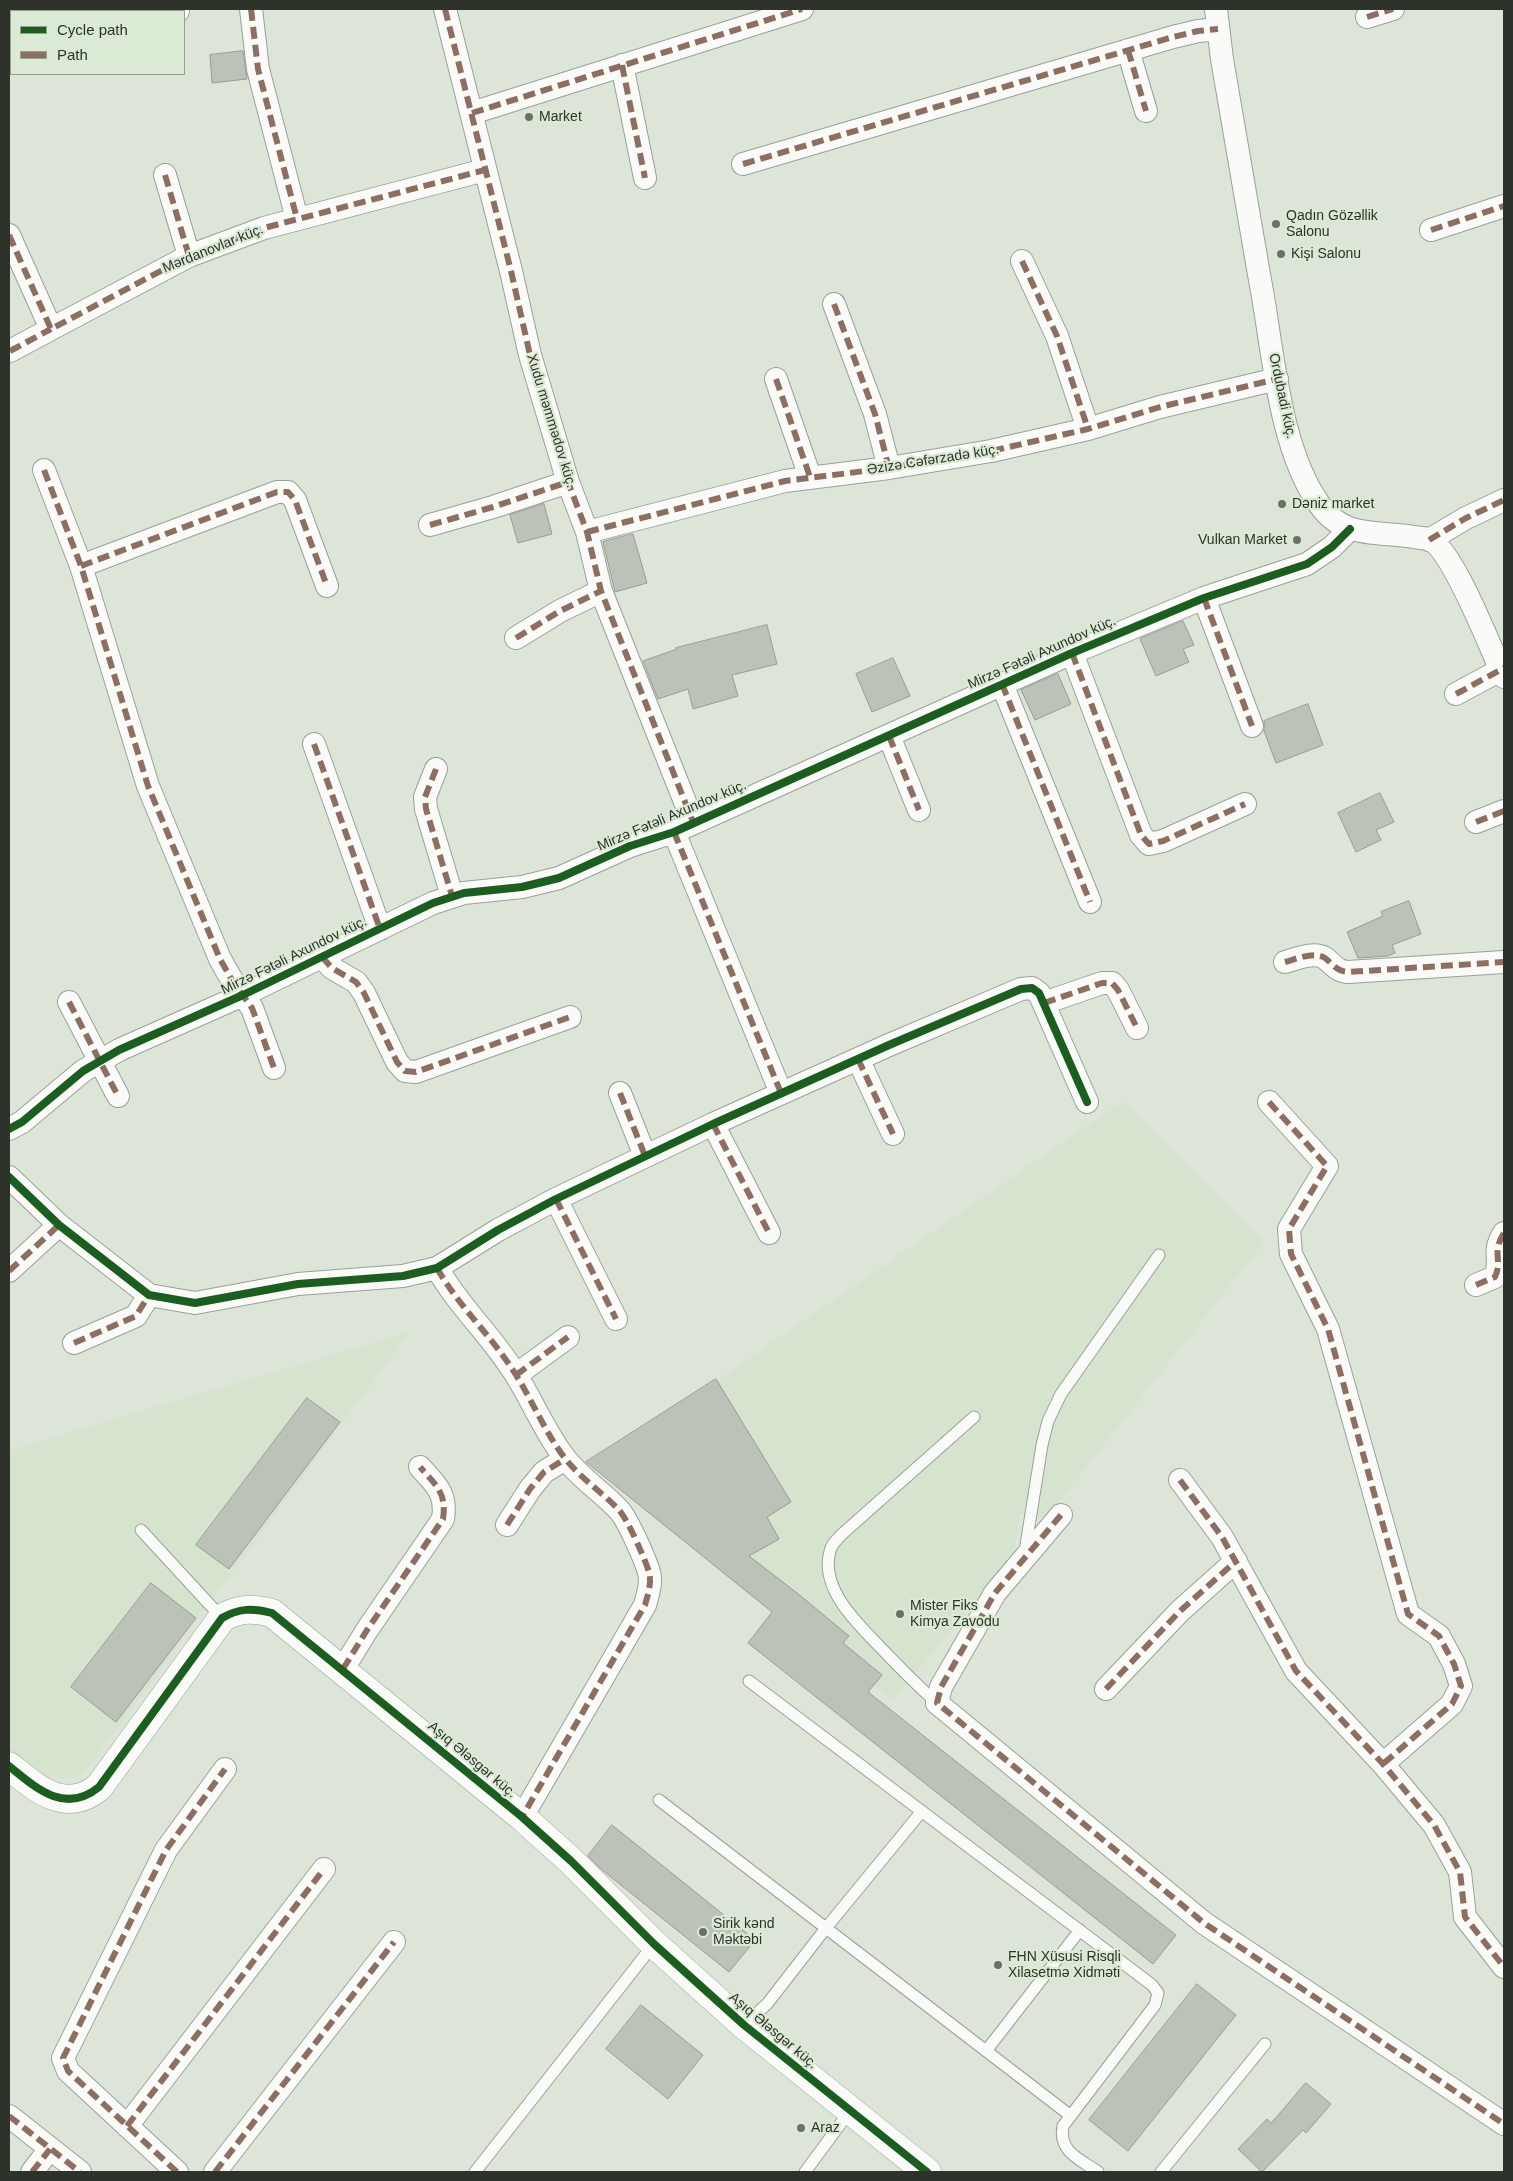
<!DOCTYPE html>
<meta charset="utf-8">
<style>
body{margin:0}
#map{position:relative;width:1513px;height:2181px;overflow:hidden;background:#dde5d9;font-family:Helvetica,sans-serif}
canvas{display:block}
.frame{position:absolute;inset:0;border:10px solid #2d322a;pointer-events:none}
.legend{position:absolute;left:10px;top:10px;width:175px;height:65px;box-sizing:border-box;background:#dbead4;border:1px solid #95a090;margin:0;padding:6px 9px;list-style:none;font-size:15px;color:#2d322a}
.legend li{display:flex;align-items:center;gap:10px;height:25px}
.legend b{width:25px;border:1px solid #95a090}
</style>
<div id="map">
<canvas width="1513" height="2181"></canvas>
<div class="frame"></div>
<ul class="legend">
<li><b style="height:6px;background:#1b5e20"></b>Cycle path</li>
<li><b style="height:6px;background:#8d6e63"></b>Path</li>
</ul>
</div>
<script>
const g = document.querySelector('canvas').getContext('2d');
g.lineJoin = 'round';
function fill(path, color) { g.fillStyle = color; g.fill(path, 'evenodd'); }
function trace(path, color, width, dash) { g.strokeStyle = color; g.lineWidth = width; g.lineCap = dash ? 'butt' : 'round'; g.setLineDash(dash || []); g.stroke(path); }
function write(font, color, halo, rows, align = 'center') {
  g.font = font + ' Helvetica,sans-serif'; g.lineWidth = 4.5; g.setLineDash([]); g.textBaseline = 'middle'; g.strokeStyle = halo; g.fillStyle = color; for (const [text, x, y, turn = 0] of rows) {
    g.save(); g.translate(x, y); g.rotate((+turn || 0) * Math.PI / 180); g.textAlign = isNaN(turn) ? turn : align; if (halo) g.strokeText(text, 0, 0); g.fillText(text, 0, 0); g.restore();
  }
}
fill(new Path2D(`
 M1123 1101 1265 1241 1046 1518 1020 1514 1014 1555 893 1701 597 1463Z
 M410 1332 83 1774 63 1779 36 1775 9 1753V1450Z`), '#d6e4cf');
const building = new Path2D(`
 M243 51 247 79 212 83 210 55Z
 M544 504 552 534 518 543 510 515Z
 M633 534 647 583 615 592 603 542Z
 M1183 621 1194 645 1183 649 1189 662 1156 676 1140 639Z
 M767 625 777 664 732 675 738 696 693 709 688 689 658 699 643 661 677 649 676 648Z
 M893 658 910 696 872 712 856 674Z
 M1058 674 1071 704 1035 720 1021 690Z
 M1308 704 1323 745 1276 763 1264 731V721Z
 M1380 793 1394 822 1376 830 1381 840 1356 852 1338 813Z
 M1409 901 1421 934 1392 945 1395 953 1387 956 1358 958 1347 932 1383 916 1381 912Z
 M716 1379 791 1502 767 1517 779 1539 749 1556 797 1593 849 1636 843 1643 882 1675 868 1692 1176 1935 1153 1964 748 1643 772 1612 586 1462Z
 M307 1398 340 1422 229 1569 196 1545Z
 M151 1583 196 1618 116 1722 71 1687Z
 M612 1825 755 1940 729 1972 601 1869 588 1856Z
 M1197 1984 1236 2015 1128 2151 1089 2120Z
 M641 2005 703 2055 668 2099 606 2049Z
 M1306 2083 1331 2104 1306 2133 1303 2130 1262 2172 1238 2149 1267 2119 1271 2123Z`);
fill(building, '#bdc2b9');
trace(building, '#979c94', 1);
const service = new Path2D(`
 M141 1530 222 1618
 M1025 1551 1042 1445 1048 1421 1061 1394 1159 1255
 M749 1681 1152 1985 1158 1993 1155 2005 1063 2126C1058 2152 1080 2159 1098 2172
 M937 1703C918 1686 900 1668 882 1649 858 1624 817 1587 831 1548 833 1543 838 1539 841 1535L974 1417
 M659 1800 1071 2116
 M744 2025 767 2004 826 1928 922 1811
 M986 2051 1080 1930
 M475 2172 654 1944
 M805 2172 850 2111
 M1161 2172 1265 2044`);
const minor = new Path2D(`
 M106 9 107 11
 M177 9 178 11
 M251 9 258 69 297 219
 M445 9 511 271 530 355 568 482 587 532 601 591 693 822
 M1216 9 1222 59C1236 139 1249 218 1263 297 1274 361 1281 450 1319 504 1343 539 1377 531 1414 537 1418 538 1424 538 1429 539 1453 549 1491 650 1504 677
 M1367 17 1393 9
 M1128 50 1146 111
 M622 65 645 178
 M472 113 802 9
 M743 164 1173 37 1198 31 1218 29
 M165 175 189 256
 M1431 230 1504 206
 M9 235 51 329 189 256 264 228 485 170
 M1022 261 1057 336 1088 429
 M834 304 875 414 889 468
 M10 351 51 329
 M776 379 810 477
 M44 470 81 566 148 786 220 959 233 982 252 1008 274 1068
 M430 525 493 507 568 482
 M587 532 785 481 889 468 991 451 1088 429 1160 407 1277 379
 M1429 540 1466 518 1504 500
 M81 566 277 492H288L295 500 327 586
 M1204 598 1252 726
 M516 638 560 611 601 591
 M1072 653 1141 835 1149 844 1163 841 1245 804
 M1002 684 1090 902
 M1456 694 1504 668
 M889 736 919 810
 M314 744 380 929
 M436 769 425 797 426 809 452 896
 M1476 822 1504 811
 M674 832 781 1093
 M322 957 332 968 356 982 364 993 397 1062 405 1071 416 1072 570 1017
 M1285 962C1296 959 1314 951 1325 958 1334 965 1336 971 1348 972L1504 962
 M69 1002 118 1096
 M1044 1003 1102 983H1112L1118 990 1137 1028
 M858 1059 893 1134
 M620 1093 645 1156
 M1269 1102 1327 1166 1289 1229 1291 1254 1328 1329 1408 1614 1439 1636 1454 1664 1461 1686 1452 1704 1383 1764
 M713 1124 769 1233
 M9 1129 22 1122 83 1071 119 1050 243 995 433 903 464 893 522 887 559 878 630 846 674 832 1072 653 1204 598 1307 564 1332 547 1350 529
 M9 1177 59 1225 149 1295 195 1303 298 1284 403 1276 437 1268 498 1230 556 1199 713 1124 889 1045 1021 989 1032 988 1039 993 1087 1102
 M556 1199 616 1319
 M437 1268C459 1307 492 1336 516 1375 533 1402 545 1432 564 1457 580 1478 601 1491 619 1510 628 1520 645 1559 649 1572 652 1583 648 1594 645 1605L522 1817
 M9 1271 59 1225
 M1476 1285 1495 1277C1503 1260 1491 1253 1504 1233
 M74 1343 136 1316 149 1295
 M516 1375 568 1337
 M1180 1480 1222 1537 1296 1671 1383 1764 1434 1825 1460 1872 1465 1917 1504 1967
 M1061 1515 995 1593 941 1687 937 1703 1204 1923 1504 2124
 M507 1525 530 1489 544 1472 565 1459
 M343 1669 367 1630 443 1519C447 1493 436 1485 420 1467
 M1106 1689 1180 1611 1236 1561
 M9 2116 80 2172
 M127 2126 324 1869
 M32 2172 50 2149
 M177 2172 68 2071 63 2058 166 1850 225 1769
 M215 2172 394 1942`);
const tertiary = new Path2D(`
 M9 1766C36 1788 65 1815 99 1787L222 1618C239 1608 253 1608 272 1613L522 1817 571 1861 654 1944 744 2025 927 2172`);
trace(service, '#9aa097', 13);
trace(minor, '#9aa097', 24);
trace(tertiary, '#9aa097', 29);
trace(service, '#fafbf9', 11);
trace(minor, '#fafbf9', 22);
trace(tertiary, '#fafbf9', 28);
trace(new Path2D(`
 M106 9 107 11
 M177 9 178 11
 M251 9 258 69 297 219
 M445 9 511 271 530 355 568 482 587 532 601 591 693 822
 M1367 17 1393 9
 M1128 50 1146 111
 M622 65 645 178
 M472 113 802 9
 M743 164 1173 37 1198 31 1218 29
 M165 175 189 256
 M1431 230 1504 206
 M9 235 51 329 189 256 264 228 485 170
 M1022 261 1057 336 1088 429
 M834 304 875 414 889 468
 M10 351 51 329
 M776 379 810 477
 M44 470 81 566 148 786 220 959 233 982 252 1008 274 1068
 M430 525 493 507 568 482
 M587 532 785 481 889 468 991 451 1088 429 1160 407 1277 379
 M1429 540 1466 518 1504 500
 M81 566 277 492H288L295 500 327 586
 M1204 598 1252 726
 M516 638 560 611 601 591
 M1072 653 1141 835 1149 844 1163 841 1245 804
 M1002 684 1090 902
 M1456 694 1504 668
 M889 736 919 810
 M314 744 380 929
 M436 769 425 797 426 809 452 896
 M1476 822 1504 811
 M674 832 781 1093
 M322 957 332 968 356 982 364 993 397 1062 405 1071 416 1072 570 1017
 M1285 962C1296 959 1314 951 1325 958 1334 965 1336 971 1348 972L1504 962
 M69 1002 118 1096
 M1044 1003 1102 983H1112L1118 990 1137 1028
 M858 1059 893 1134
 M620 1093 645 1156
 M1269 1102 1327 1166 1289 1229 1291 1254 1328 1329 1408 1614 1439 1636 1454 1664 1461 1686 1452 1704 1383 1764
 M713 1124 769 1233
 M556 1199 616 1319
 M437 1268C459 1307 492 1336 516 1375 533 1402 545 1432 564 1457 580 1478 601 1491 619 1510 628 1520 645 1559 649 1572 652 1583 648 1594 645 1605L522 1817
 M9 1271 59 1225
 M1476 1285 1495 1277C1503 1260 1491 1253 1504 1233
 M74 1343 136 1316 149 1295
 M516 1375 568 1337
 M1180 1480 1222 1537 1296 1671 1383 1764 1434 1825 1460 1872 1465 1917 1504 1967
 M1061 1515 995 1593 941 1687 937 1703 1204 1923 1504 2124
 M507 1525 530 1489 544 1472 565 1459
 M343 1669 367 1630 443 1519C447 1493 436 1485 420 1467
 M1106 1689 1180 1611 1236 1561
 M9 2116 80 2172
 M127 2126 324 1869
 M32 2172 50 2149
 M177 2172 68 2071 63 2058 166 1850 225 1769
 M215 2172 394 1942`), '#8d6e63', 6, [12, 6]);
trace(new Path2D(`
 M9 1129 22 1122 83 1071 119 1050 243 995 433 903 464 893 522 887 559 878 630 846 674 832 1072 653 1204 598 1307 564 1332 547 1350 529
 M9 1177 59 1225 149 1295 195 1303 298 1284 403 1276 437 1268 498 1230 556 1199 713 1124 889 1045 1021 989 1032 988 1039 993 1087 1102
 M9 1766C36 1788 65 1815 99 1787L222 1618C239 1608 253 1608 272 1613L522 1817 571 1861 654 1944 744 2025 927 2172`), '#1b5e20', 8);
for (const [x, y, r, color] of [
 [529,117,5,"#6b7167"],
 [1276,224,5,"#6b7167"],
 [1281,254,5,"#6b7167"],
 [1282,504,5,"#6b7167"],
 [1297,540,5,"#6b7167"],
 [900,1614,5,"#6b7167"],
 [703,1932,5,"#6b7167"],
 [998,1965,5,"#6b7167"],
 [801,2128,5,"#6b7167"]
]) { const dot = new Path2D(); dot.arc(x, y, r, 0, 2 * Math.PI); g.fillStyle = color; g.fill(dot); trace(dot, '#dbead4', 2); }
write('14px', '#2d322a', '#dbead4', [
 ["Market",539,117],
 ["Qadın Gözəllik",1286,216],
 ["Salonu",1286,232],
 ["Kişi Salonu",1291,254],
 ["Dəniz market",1292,504],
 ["Vulkan Market",1287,540,"right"],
 ["Mister Fiks",910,1606],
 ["Kimya Zavodu",910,1622],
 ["Sirik kənd",713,1924],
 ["Məktəbi",713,1940],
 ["FHN Xüsusi Risqli",1008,1957],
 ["Xilasetmə Xidməti",1008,1973],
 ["Araz",811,2128]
], 'left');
write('14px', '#2d322a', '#dbead4', [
 ["Mərdanovlar küç.",213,249,-22],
 ["Ordubadi küç.",1282,396,78],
 ["Xudu məmmədov küç.",551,421,73],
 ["Əzizə Cəfərzadə küç.",933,460,-9],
 ["Mirzə Fətəli Axundov küç.",1042,653,-24],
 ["Mirzə Fətəli Axundov küç.",672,816,-23],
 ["Mirzə Fətəli Axundov küç.",294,956,-26],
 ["Aşıq Ələsgər küç.",472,1760,40],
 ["Aşıq Ələsgər küç.",773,2031,40]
]);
</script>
